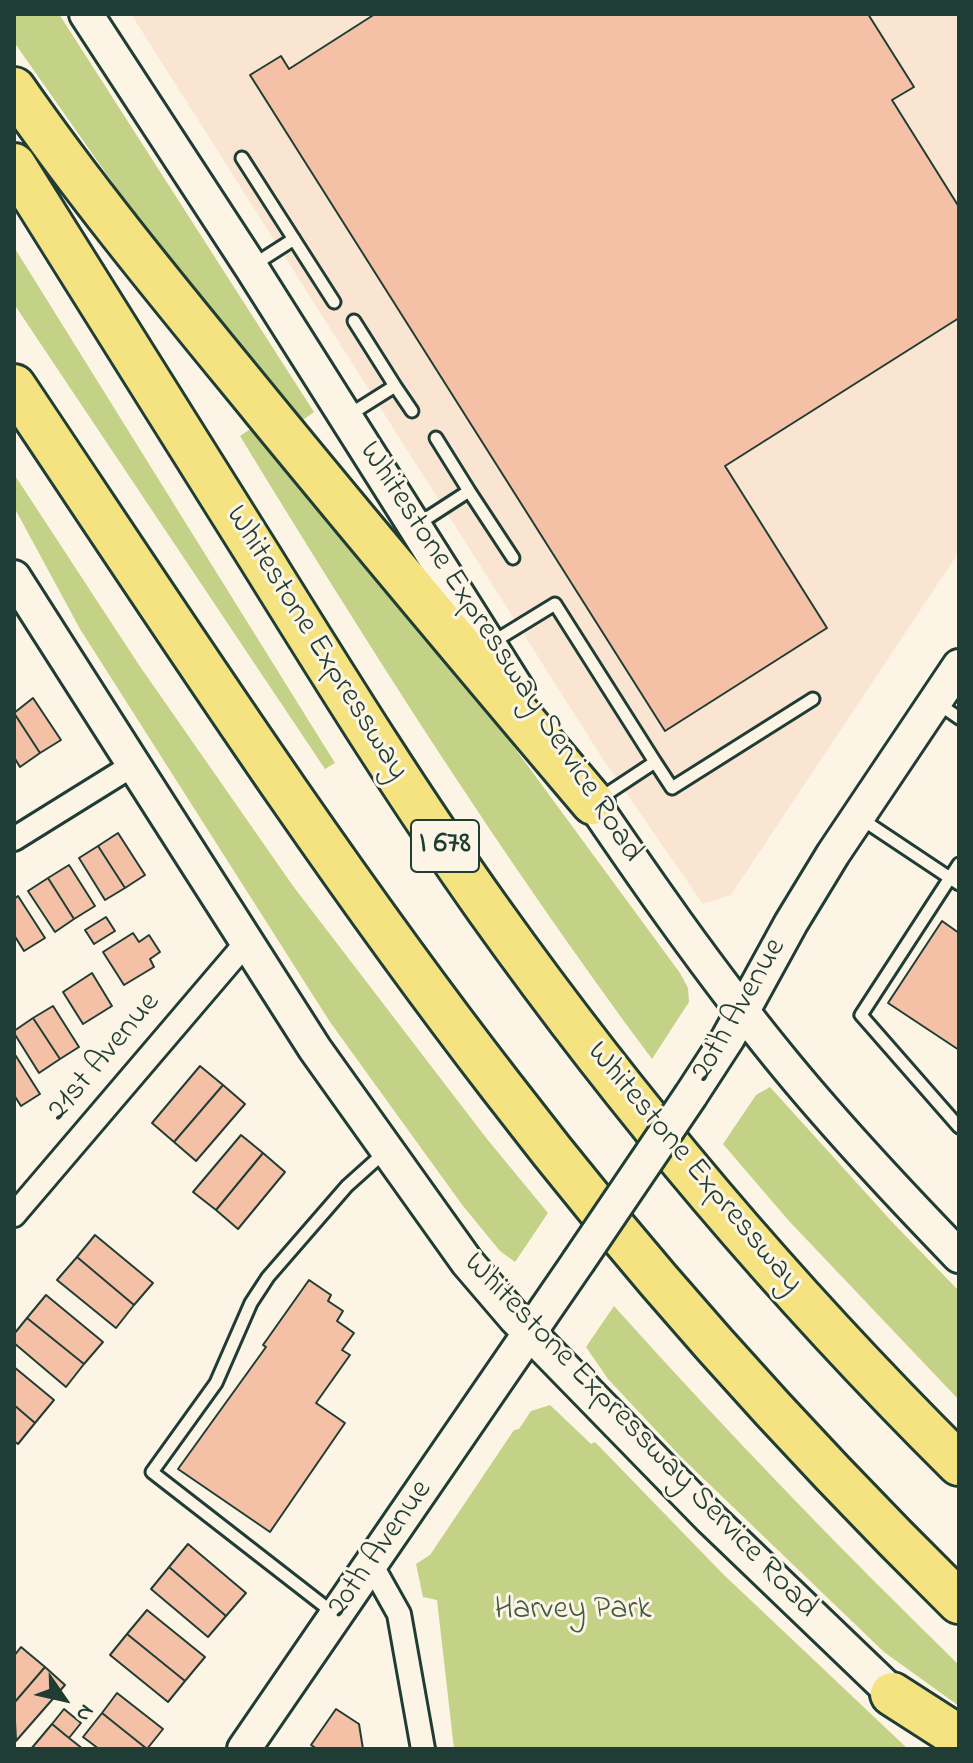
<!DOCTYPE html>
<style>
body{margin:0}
#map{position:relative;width:973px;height:1763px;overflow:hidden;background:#fcf5e5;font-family:"Indie Flower",sans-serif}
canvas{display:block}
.frame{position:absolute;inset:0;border:16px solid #1f3d34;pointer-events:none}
.north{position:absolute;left:24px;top:1659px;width:80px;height:80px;-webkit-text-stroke:6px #fcf5e5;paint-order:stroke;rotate:124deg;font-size:22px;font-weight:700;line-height:32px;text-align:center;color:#1f3d34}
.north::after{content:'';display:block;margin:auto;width:28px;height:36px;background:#1f3d34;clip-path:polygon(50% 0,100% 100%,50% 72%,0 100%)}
</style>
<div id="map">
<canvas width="973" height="1763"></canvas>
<div class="frame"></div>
<div class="north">N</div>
</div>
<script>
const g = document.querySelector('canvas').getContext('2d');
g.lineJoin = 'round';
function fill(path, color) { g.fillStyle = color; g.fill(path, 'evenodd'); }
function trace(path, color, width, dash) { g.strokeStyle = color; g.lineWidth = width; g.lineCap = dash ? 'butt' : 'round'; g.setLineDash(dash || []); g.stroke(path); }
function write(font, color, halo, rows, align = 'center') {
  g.font = font + ' "Indie Flower",sans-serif'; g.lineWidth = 6; g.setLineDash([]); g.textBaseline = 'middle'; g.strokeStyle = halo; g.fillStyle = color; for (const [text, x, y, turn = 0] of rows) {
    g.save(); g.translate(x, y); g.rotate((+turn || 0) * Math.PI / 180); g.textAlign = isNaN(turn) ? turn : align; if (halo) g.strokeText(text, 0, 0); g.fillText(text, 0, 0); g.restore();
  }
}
fill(new Path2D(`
 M131 14H959V552L731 895 703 904 604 761Z`), '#fae5d2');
fill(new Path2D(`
 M14 14H59L314 412 300 422 136 216 14 42Z
 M14 247 335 763 325 769 14 304Z
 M255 426 489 713 680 973 688 988 689 1002 652 1059C503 859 370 649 240 436Z
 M14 474 139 665 293 886 487 1139 548 1213 515 1262 500 1251 463 1206 330 1022 80 629 14 507Z
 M770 1087 894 1224 959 1291V1400L789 1221 723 1144 756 1095Z
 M614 1306C725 1430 840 1549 959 1665V1706L884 1652 681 1457 608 1379 586 1347Z
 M550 1405 591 1444 595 1442 723 1574 908 1749H454L437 1600 423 1597 416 1564 430 1555 514 1430 519 1429 531 1411Z`), '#c3d286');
const building = new Path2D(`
 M375 14H868L914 87 892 100 959 207V318L725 466 827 628 665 731 250 75 281 56 289 69Z
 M33 698 61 740 40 753 14 713Z
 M14 713 40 753 20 767 14 757Z
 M118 833 145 875 125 888 98 846Z
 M98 846 125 888 105 900 79 858Z
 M69 865 95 906 74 919 48 878Z
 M48 878 74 919 55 932 28 891Z
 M18 896 45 938 24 951 14 935V899Z
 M106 917 115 931 94 944 85 930Z
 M942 921 959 933V1050L888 1003Z
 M133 933 139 942 149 935 160 952 150 959 154 967 124 985 103 952Z
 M92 973 112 1006 83 1024 63 992Z
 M53 1006 79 1047 60 1059 33 1018Z
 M33 1018 60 1059 39 1073 14 1033V1031Z
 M14 1053 40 1094 21 1106 14 1095Z
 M200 1066 223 1085 174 1142 152 1123Z
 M223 1085 245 1104 196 1161 174 1142Z
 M241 1135 263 1153 216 1210 193 1192Z
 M263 1153 285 1172 238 1229 216 1210Z
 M95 1235 153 1283 134 1305 77 1257Z
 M77 1257 134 1305 116 1328 57 1280Z
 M309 1280 331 1295 328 1301 343 1311 337 1321 354 1333 342 1350 350 1355 316 1403 345 1423 270 1532 178 1469 266 1347 263 1345Z
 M46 1295 103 1342 84 1364 27 1318Z
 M27 1318 84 1364 66 1387 14 1343V1334Z
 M14 1367 54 1400 35 1423 14 1405Z
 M14 1405 35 1423 18 1444 14 1441Z
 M188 1544 246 1593 226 1616 169 1567Z
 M169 1567 226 1616 208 1637 151 1589Z
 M147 1610 205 1657 185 1681 127 1634Z
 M127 1634 185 1681 168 1702 110 1655Z
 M21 1647 45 1667 14 1703V1656Z
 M45 1667 65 1685 16 1741 14 1703Z
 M117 1693 163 1729 147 1749 102 1713Z
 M64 1709 81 1723 69 1738 52 1724Z
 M336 1709 359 1724 363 1749H317L311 1745Z
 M102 1713 147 1749H99L83 1737Z
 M52 1724 69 1738 83 1749H31Z`);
fill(building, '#f5c1a6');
trace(building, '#1f3d34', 2);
const lane = new Path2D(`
 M242 158 334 302
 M255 264 294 239
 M395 386 412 411
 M349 415 395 386 354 321
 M469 491 513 558
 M418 524 469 491 436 438
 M493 642 555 604 655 762 599 799
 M936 702 959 718
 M655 762 672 788 813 699
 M860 818 959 884
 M959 864 861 1015 959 1127
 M332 1612 152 1472 216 1383 251 1303 268 1277 347 1186 386 1151`);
const street = new Path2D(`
 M14 839 133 765
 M14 1215 246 943
 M371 1564 399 1614 423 1749`);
const secondary = new Path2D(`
 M86 14 251 267 518 690
 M14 577 315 1049 467 1262 515 1318 710 1518 909 1709
 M581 785C644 878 708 970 779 1057 835 1126 897 1192 959 1256
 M691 1095 728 1038 791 923 833 854 959 666
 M244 1749 578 1262`);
const highway = new Path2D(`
 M14 89C91 200 178 304 263 408 372 541 482 672 593 803
 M14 165C96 295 177 426 259 556 333 675 407 795 488 909 629 1107 787 1293 959 1464
 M14 386C172 622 327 861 501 1086 641 1269 795 1440 959 1602
 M892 1694 959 1737`);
trace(lane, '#1f3d34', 17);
trace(street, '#1f3d34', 28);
trace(secondary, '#1f3d34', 38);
trace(highway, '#1f3d34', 48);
trace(lane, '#fcf5e5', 11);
trace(street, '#fcf5e5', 22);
trace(secondary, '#fcf5e5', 32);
trace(highway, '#f5e381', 42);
const secondaryBridge = new Path2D(`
 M578 1262 691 1095`);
trace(secondaryBridge, '#1f3d34', 38, []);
trace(secondaryBridge, '#fcf5e5', 32);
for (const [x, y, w] of [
 [445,846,68]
]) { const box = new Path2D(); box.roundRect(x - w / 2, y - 26, w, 52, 6); g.fillStyle = '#fcf5e5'; g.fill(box); trace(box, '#1f3d34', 2); }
write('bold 30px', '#1f3d34', null, [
 ["I 678",445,846]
]);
write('32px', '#1f3d34', '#fcf5e5', [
 ["Whitestone Expressway",315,644,58],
 ["Whitestone Expressway Service Road",499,653,57],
 ["20th Avenue",740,1011,-60],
 ["21st Avenue",105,1058,-50],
 ["Whitestone Expressway",693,1169,50],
 ["Whitestone Expressway Service Road",639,1437,46],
 ["20th Avenue",381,1550,-55]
]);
write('32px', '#405b44', '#fcf5e5', [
 ["Harvey Park",573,1612]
]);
</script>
